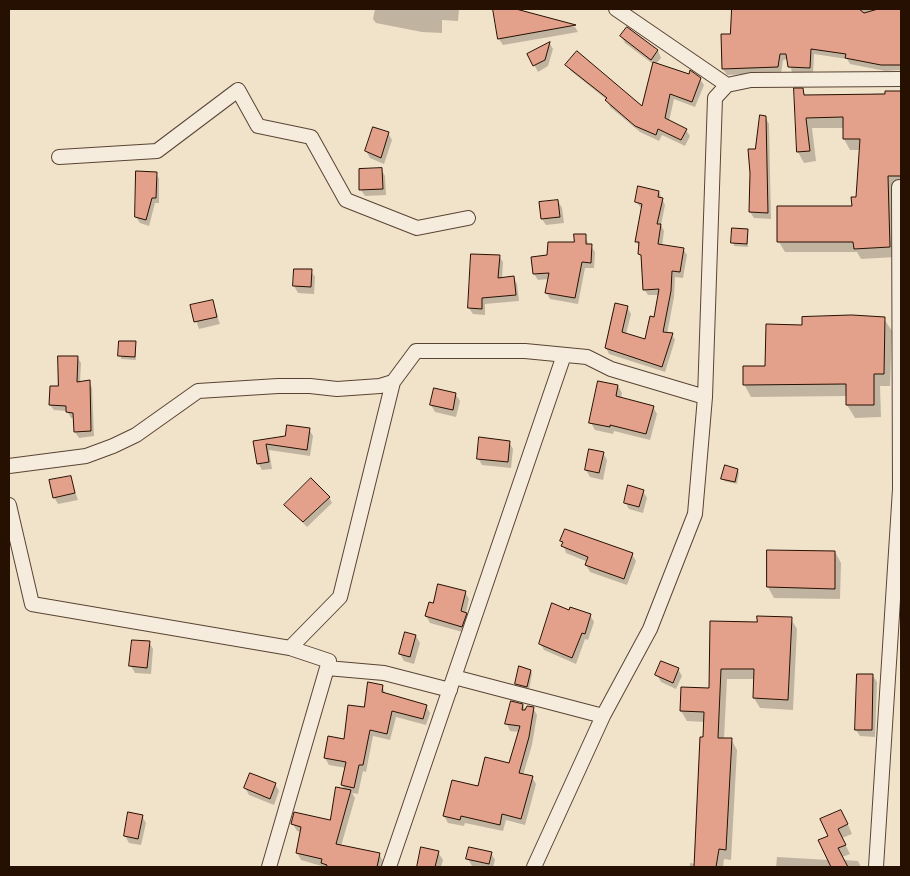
<!DOCTYPE html>
<style>
body{margin:0}
#map{position:relative;width:910px;height:876px;overflow:hidden;background:#f1e2ca;font-family:"IM FELL French Canon",serif}
canvas{display:block}
.frame{position:absolute;inset:0;border:10px solid #261001;pointer-events:none}
</style>
<div id="map">
<canvas width="910" height="876"></canvas>
<div class="frame"></div>
</div>
<script>
const g = document.querySelector('canvas').getContext('2d');
g.lineJoin = 'round';
function fill(path, color) { g.fillStyle = color; g.fill(path, 'evenodd'); }
function trace(path, color, width, dash) { g.strokeStyle = color; g.lineWidth = width; g.lineCap = dash ? 'butt' : 'round'; g.setLineDash(dash || []); g.stroke(path); }
fill(new Path2D(`
 M375 9H459L458 21 442 20V33L422 32 376 23 373 19Z
 M511 9 575 27 578 32 503 45 499 39 494 10Z
 M733 9H901V70L885 71 850 64 847 59 814 54 813 74 792 72 788 59 783 60 781 73 727 75 723 69 722 36 732 35Z
 M627 29 658 51 661 58 656 64 700 79 704 85 695 107 674 99 669 121 686 130 690 136 685 146 662 135 659 141 640 132 610 107 607 100 571 71 567 65 643 108 653 64 625 43 621 36Z
 M550 44 553 49 548 66 538 72 529 55Z
 M795 90H802L806 96 901 93V187L896 257 861 259 857 252H785L779 242 853 207 858 198 861 150H850L844 139V128H812L816 161 804 163 798 152Z
 M765 117 769 124 771 219 754 218 750 212 756 150Z
 M388 133 392 140 384 164 370 158 366 151Z
 M381 169 385 176 386 195 365 196 361 190Z
 M156 173 159 179V203H155L149 226 140 223 136 217Z
 M659 192 665 205 661 225 664 231 662 246 683 249 687 255 683 278 675 277 674 297 667 334H672L675 340 665 372 609 354 606 348 627 307 631 314 626 334 645 340 655 318 659 295H648L644 289 643 260 637 242 642 209 636 202Z
 M558 201 562 208 564 223 546 225 542 219Z
 M733 229 747 230 748 247 734 246Z
 M585 236 589 245 591 246 595 252 594 268H585L578 304 550 299 546 292 549 279 538 280 534 274 532 258 548 256 575 244Z
 M499 256 503 262 502 279 514 278 517 284 519 301 485 304V315L473 314 469 308Z
 M295 270 311 271 315 277 314 294 298 293 294 286Z
 M212 301 220 324 199 329 191 306Z
 M884 319 892 331 890 386H880L881 417 855 418 847 405V396L751 397 744 384 766 367 803 326Z
 M120 342 135 343 136 360 121 359Z
 M77 357 81 363 80 383 89 382 92 388 94 436 79 438 75 432 74 418H71L67 411 54 410 50 405Z
 M618 386 622 393 621 398 653 407 657 414 650 440 614 431 613 434 595 430 591 423Z
 M456 395 460 401 456 417 435 412 431 405Z
 M309 429 313 436 310 456 269 450 272 469 262 470 258 463 255 442 287 437Z
 M509 442 513 449 511 468 482 465 478 458Z
 M603 453 607 460 603 480 590 477 586 470Z
 M737 470 739 473 737 484 724 481 723 478Z
 M70 477 78 500 58 504 54 497Z
 M643 491 647 498 643 513 629 509 625 502Z
 M329 497 332 503 307 527 286 505Z
 M562 540 632 554 636 561 627 585 590 572 586 565 588 562 566 553Z
 M768 551 835 552 841 563 840 599 774 598 768 587Z
 M465 592 469 599 466 613 470 621 466 633 430 623 426 616 434 604Z
 M569 612 590 615 594 622 588 640 585 639 576 664 544 650 540 643Z
 M791 619 797 629 793 710 760 708 754 698 755 679H727L724 739H731L737 750 731 860 724 859 723 867H690V863L696 864 705 722 687 721 681 711 711 689V622L758 623Z
 M416 636 420 643 414 664 404 661 400 654Z
 M149 642 153 649 151 674 135 673 131 666Z
 M678 669 682 676 676 689 661 682 657 675Z
 M531 671 532 674 529 690 518 687 516 684Z
 M873 676 877 682 875 737 860 736 856 730Z
 M382 686 386 695 426 706 430 713 426 725 396 717 390 740 373 736 366 772 363 771 358 794 352 793 355 798 341 846 379 854 383 861 381 867H325L301 860 297 853 301 832 297 831 293 824 331 822 345 790 342 785 346 768 329 765 325 758 345 740Z
 M523 705 526 711 533 708 537 715 532 745 523 775 532 777 536 784 525 825 506 820 503 831 465 823 464 826 448 823 444 816 510 764 520 732 510 731 507 724Z
 M275 784 279 791 274 805 249 795 245 788Z
 M142 816 146 823 141 845 129 843 125 836Z
 M846 820 852 834 842 838 850 854 842 857 844 860 858 861 861 867H776L777 857 829 860V836Z
 M422 848 438 852 443 860 441 867H418Z
 M491 853 495 860 493 867 472 866 468 859Z`), '#0003');
const building = new Path2D(`
 M493 9H516L576 25 498 39Z
 M732 9H859L864 13 878 9H901V65H881L845 58 846 54 811 49 810 68 788 67 786 54H780L778 67 722 69 721 34H730Z
 M627 27 658 50 651 60 620 36Z
 M550 42 545 60 533 66 527 54Z
 M577 51 642 106 653 62 689 74 690 70 701 78 692 102 670 94 665 118 687 129 681 140 658 129 656 135 635 126 605 100 607 98 565 65Z
 M794 88H803L804 95 885 94V91H901V176H888L890 247 854 249 853 242H777V206H852L851 197H856L860 139H843V117L806 118 810 151 797 152Z
 M760 115 766 116 768 213 749 212 750 173 748 149H755Z
 M373 127 389 132 381 158 365 151Z
 M382 168 383 189 359 190V169Z
 M136 171 157 172 156 198H152L146 220 135 217Z
 M638 186 659 191 658 197 663 198 657 224H661L658 244 684 248 680 272 672 271 671 291 663 332 673 333 662 367 605 348 615 303 628 306 622 332 645 339 650 316 654 317 659 289 643 290 641 255 638 254 639 242H635L642 204 635 202Z
 M558 200 560 217 541 219 539 202Z
 M732 228 748 229 747 244 731 243Z
 M574 234H586V244H592L591 263 582 262 575 298 545 293 549 273 533 274 531 257 547 255 548 242H574Z
 M471 254 500 255 498 278 514 276 516 295 482 298V309L468 308Z
 M294 269H312L311 287 293 286Z
 M213 300 217 317 194 322 190 305Z
 M852 315 885 317 884 374H874V405H846V384L743 385V366H765L766 324 802 325V317Z
 M119 341H136L135 357 118 356Z
 M58 356H78L77 382 90 380 91 431 74 432 73 413 66 412V406L49 405 50 386H58Z
 M598 381 618 385 616 396 654 406 646 434 610 425V427L589 423Z
 M434 388 456 393 453 410 430 405Z
 M287 425 310 428 307 450 266 444 269 462 257 464 253 441 285 436Z
 M479 437 510 441 508 462 477 459Z
 M589 449 604 452 599 473 585 470Z
 M725 465 738 469 735 482 721 479Z
 M71 476 75 493 53 498 49 480Z
 M311 478 330 497 303 522 284 505Z
 M628 485 644 490 639 507 624 503Z
 M565 529 633 553 624 579 585 565 588 557 561 546 563 542 560 541Z
 M767 550 835 551V589L767 587Z
 M438 584 466 591 461 611 467 613 462 627 425 616 429 602 433 603Z
 M552 603 569 610 570 607 591 614 585 634 582 633 572 658 539 644Z
 M757 616 792 617 788 700 753 698 754 669H721L718 738H732L726 850 719 849 716 867H694L700 737H703L704 712 680 711 681 687 709 688 710 621 757 622Z
 M405 632 416 635 410 657 399 654Z
 M132 640 150 641 147 668 129 666Z
 M661 661 679 668 673 683 655 675Z
 M519 666 531 670 527 687 515 684Z
 M857 674H873L872 730H855Z
 M368 682 383 685 382 692 427 705 423 719 392 711 387 734 370 730 363 765H359L354 788 341 785 346 762 324 758 328 736 344 739 348 705 364 707Z
 M511 701 523 704 522 710H525L527 706 534 707 529 737 519 773 533 776 521 819 502 814 500 825 461 816 460 820 443 816 452 780 478 786 485 757 509 763 520 726 505 724Z
 M250 773 276 783 270 799 244 788Z
 M336 787 351 790 336 844 380 853 377 867H326L327 865 321 863 322 859 296 853 301 827 291 824 294 812 330 820Z
 M841 810 848 824 838 829 846 845 838 848 848 867H831L818 840 828 836 820 819Z
 M128 812 143 815 138 839 124 836Z
 M421 847 439 851 435 867H417Z
 M469 847 492 852 489 864 466 859Z`);
fill(building, '#e3a08a');
trace(building, '#261001', 1);
const street = new Path2D(`
 M616 9 727 85
 M59 157 157 151 238 90 258 126 311 137 346 200 417 228 468 218
 M9 466 86 456 113 446 136 435 198 391 278 386H310L337 389 380 386 393 382 416 351H525L587 357 611 369 705 397
 M9 505 32 604 290 648 329 661 269 867
 M290 648 340 597 393 382
 M327 668 384 673 450 690
 M454 677 564 355
 M389 867 454 677 603 716
 M534 867 603 716 650 629 695 514 705 397 715 98 727 85 751 80 901 79
 M876 867 900 489 899 187`);
trace(street, '#594433', 16);
trace(street, '#f6ecdd', 14);
</script>
